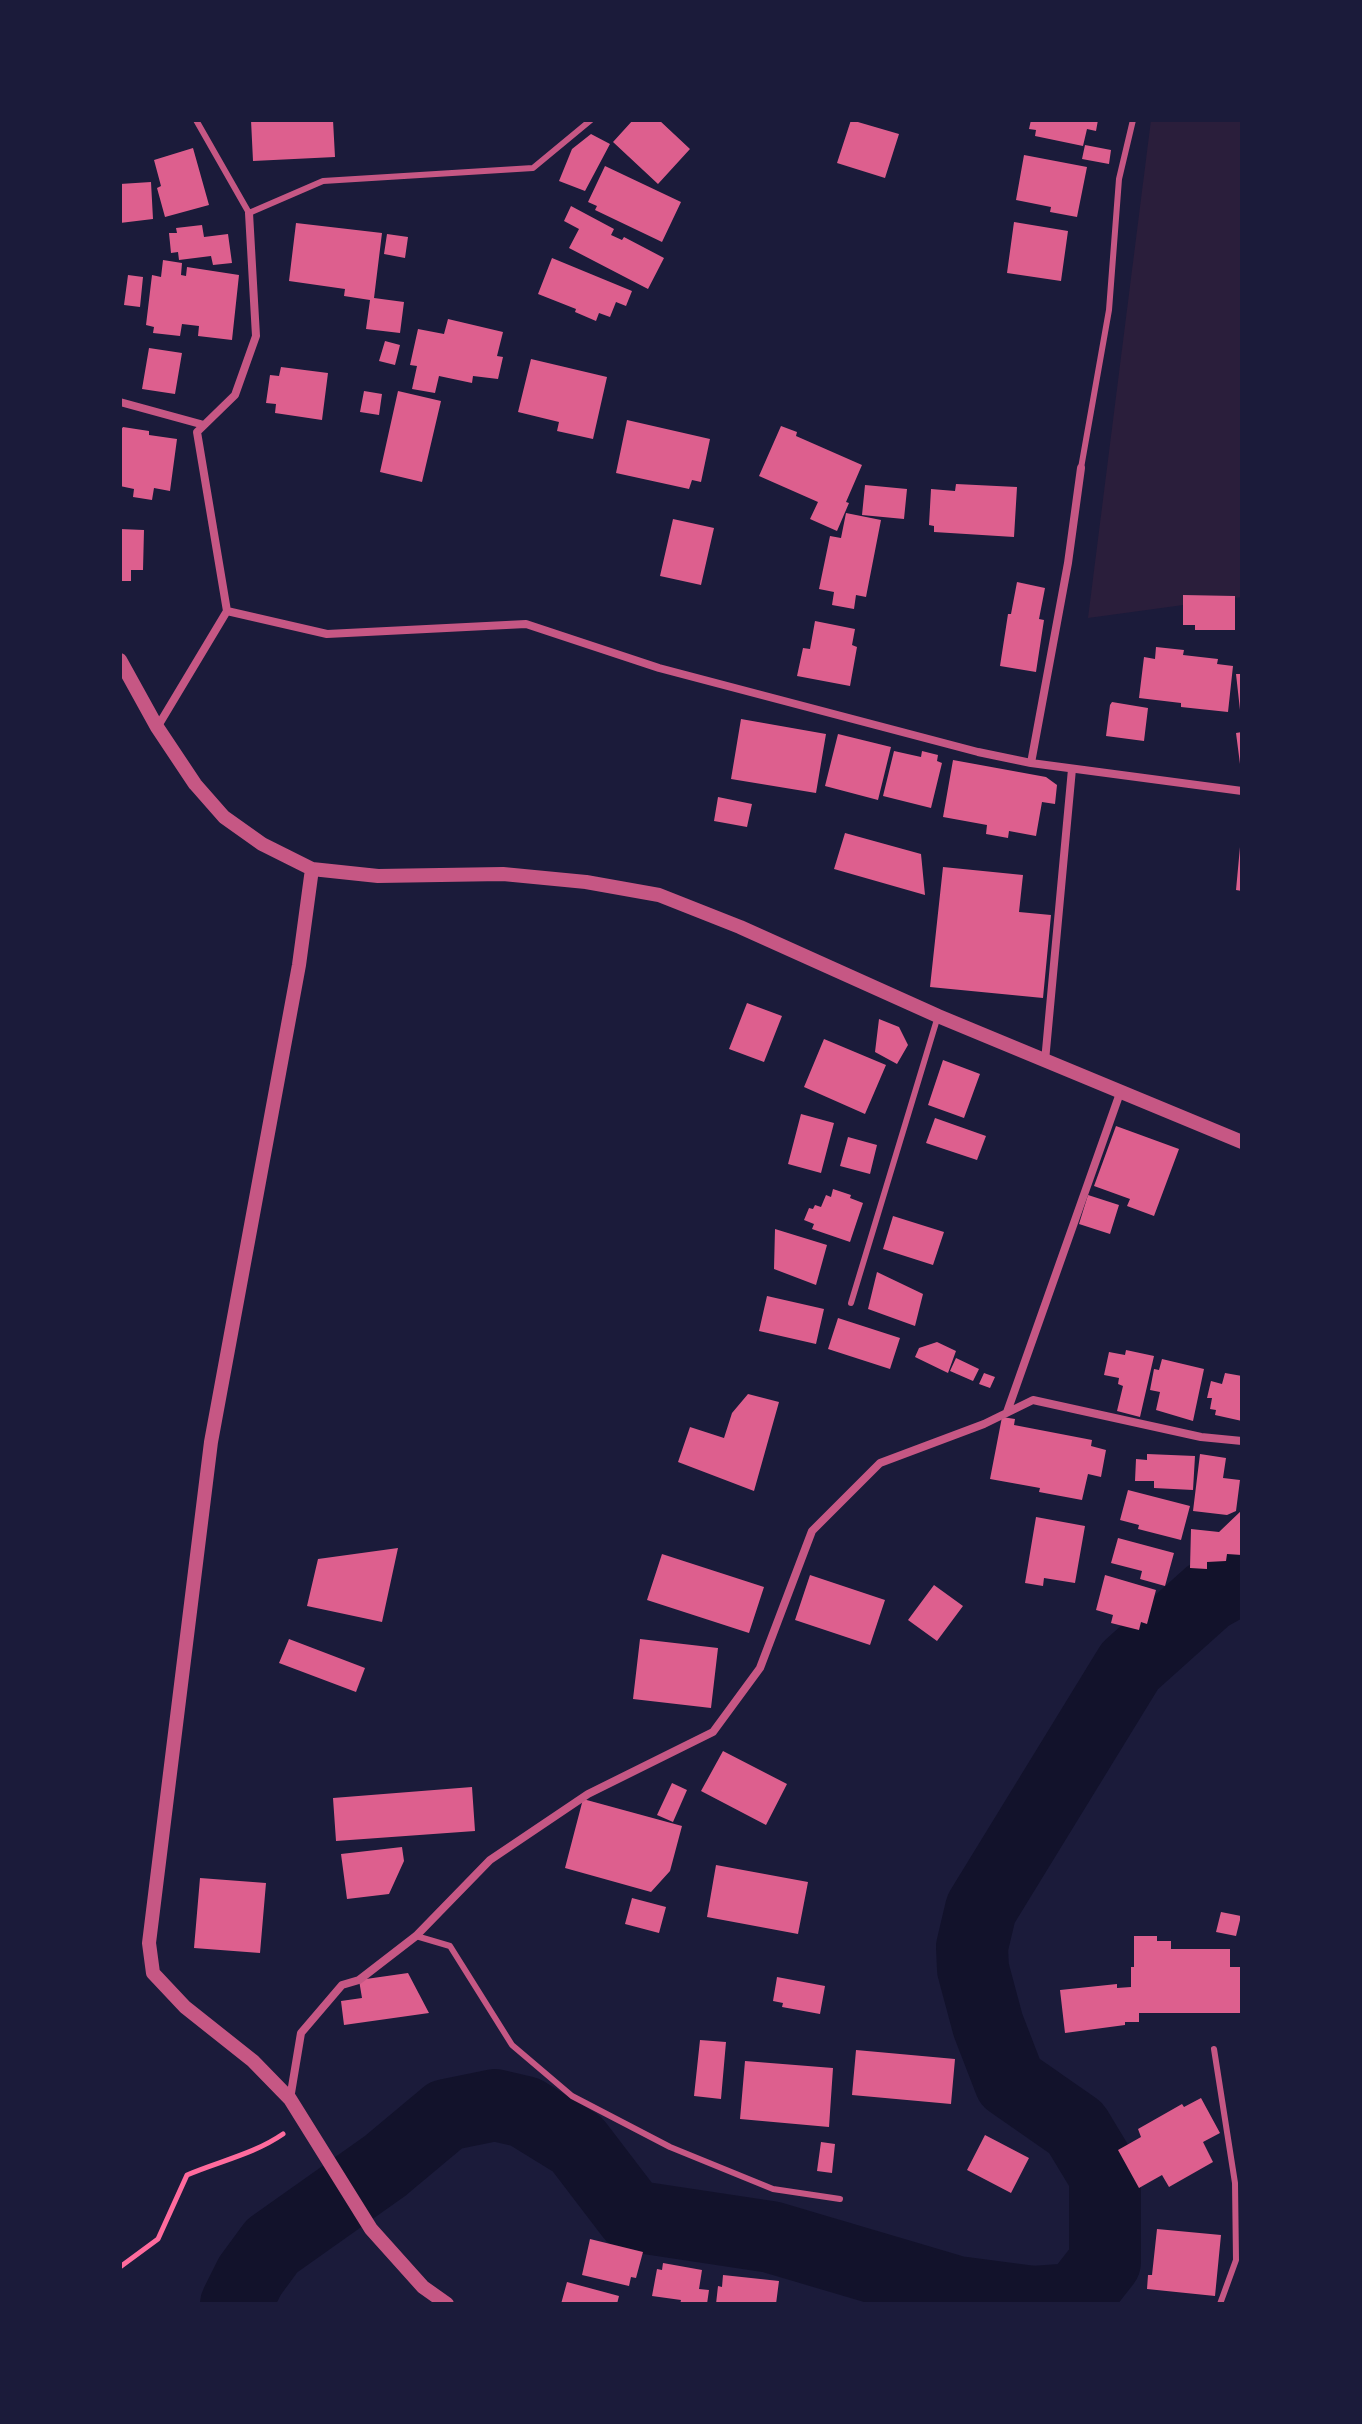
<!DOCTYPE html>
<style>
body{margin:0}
#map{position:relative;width:1362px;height:2424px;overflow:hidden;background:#1b1b3a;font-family:"Noto Serif",serif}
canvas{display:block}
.frame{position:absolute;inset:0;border:122px solid #1b1b3a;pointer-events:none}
</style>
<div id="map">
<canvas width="1362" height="2424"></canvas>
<div class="frame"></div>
</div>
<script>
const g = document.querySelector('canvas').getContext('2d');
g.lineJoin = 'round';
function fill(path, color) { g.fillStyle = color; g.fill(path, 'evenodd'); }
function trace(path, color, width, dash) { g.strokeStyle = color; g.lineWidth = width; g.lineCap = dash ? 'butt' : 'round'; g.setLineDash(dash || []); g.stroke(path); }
fill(new Path2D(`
 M1151 120H1242V597L1088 618Z`), '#2a1e3b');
trace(new Path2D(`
 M236 2304 250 2276 272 2246 385 2166 446 2115 495 2105 525 2112 577 2144 632 2216 771 2237 957 2292 1033 2302 1076 2299 1105 2262V2176L1076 2128 1010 2082 988 2025 973 1969 972 1947 981 1909 1130 1666 1208 1596 1242 1577`), '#12122b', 72);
fill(new Path2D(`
 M251 120H333L335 157 253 161Z
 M633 120H659L690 149 658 184 613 142Z
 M851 120 899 134 885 178 837 163Z
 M1031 120H1098L1096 131 1087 129 1083 146 1035 136 1036 130 1029 129Z
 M591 134 610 144 585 191 559 181 572 149Z
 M1085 145 1111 150 1109 164 1082 159Z
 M193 148 209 205 165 217 157 188 161 186 154 160Z
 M1024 155 1087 167 1077 217 1050 212 1051 207 1016 200Z
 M605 166 681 202 662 242 595 210 597 206 588 202Z
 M151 182 153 219 120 223V184Z
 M571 206 614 229 611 235 622 240 624 237 664 258 648 289 569 248 579 229 564 221Z
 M1014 222 1068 231 1061 281 1007 273Z
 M296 223 382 233 374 298 404 302 400 333 366 329 370 300 344 296 345 289 289 281Z
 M202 225 204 237 228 234 232 263 213 265 211 256 179 260 178 252 171 253 169 233H177L176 228Z
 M387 234 408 237 405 258 384 254Z
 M552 258 632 291 626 306 616 302 610 317 599 313 596 321 575 312 576 309 538 294Z
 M163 260 182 263 181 275 186 276 187 267 239 275 232 340 198 336 199 326 182 324 180 336 153 333 154 327 146 325 152 275 161 277Z
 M128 275 143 277 140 307 124 305Z
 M448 319 503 332 497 356 503 357 498 379 473 376 472 383 439 376 435 393 412 389 417 366 410 365 418 329 444 334Z
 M385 341 400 345 395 365 379 361Z
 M149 348 182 353 175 394 142 389Z
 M531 359 607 377 593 439 557 431 559 422 518 412Z
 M281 367 328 373 322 420 275 413 276 404 266 403 270 375 279 376Z
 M364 391 382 394 379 415 360 412Z
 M398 391 441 401 422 482 380 472Z
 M627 420 710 439 701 482 692 480 689 489 616 473Z
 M781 426 797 432 796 436 862 465 846 502 849 503 837 531 810 519 818 502 759 476Z
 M123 427 149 431V435L177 439 170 491 154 488 152 500 133 497 134 489 120 486V431Z
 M956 484 1017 487 1014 537 934 532V526L929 525 931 489 955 491Z
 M865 485 907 489 904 519 862 515Z
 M846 513 881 520 866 597 856 595 854 609 832 605 834 592 819 589 830 536 841 538Z
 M673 519 714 528 701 585 660 576Z
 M120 529 144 530 143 570H131V581H120Z
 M1017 582 1045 588 1039 619 1044 620 1036 672 1000 666 1008 614H1011Z
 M1183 595 1235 596V630H1195V625H1183Z
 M815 621 855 629 852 645 857 647 850 686 797 676 803 648 810 649Z
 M1156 647 1184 650 1183 655 1218 659 1217 664 1233 666 1228 712 1181 707V703L1139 698 1144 657 1155 659Z
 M1236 674H1242V710H1240Z
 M1112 702 1148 708 1144 741 1106 736 1110 705Z
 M741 719 826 734 816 793 731 779Z
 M1242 732V764H1240L1236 733Z
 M838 734 891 747 878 800 825 786Z
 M894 751 921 757 922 751 938 755 937 761 942 763 931 808 883 796Z
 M953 760 1046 777 1057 785 1055 804 1042 802 1036 836 1009 831 1008 838 986 834 987 825 943 817Z
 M718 797 752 804 747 827 714 821Z
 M845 833 921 854 925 895 834 869Z
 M1240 847H1242V891L1236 890Z
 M943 867 1023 875 1019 912 1051 915 1043 998 930 987Z
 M747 1003 782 1016 764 1062 729 1049Z
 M879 1019 899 1027 908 1045 897 1064 875 1052Z
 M824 1039 886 1065 865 1114 804 1087Z
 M943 1060 980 1074 964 1118 928 1105Z
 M801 1114 834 1123 821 1173 788 1164Z
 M935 1118 986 1136 977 1160 926 1143Z
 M1116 1126 1179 1149 1154 1216 1127 1206 1130 1199 1094 1186Z
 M848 1137 877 1145 870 1174 840 1166Z
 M833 1189 851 1195 850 1198 863 1203 850 1242 812 1229 814 1224 804 1220 809 1208 813 1209 815 1205 821 1207 826 1195 831 1197Z
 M1088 1195 1119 1205 1110 1234 1079 1224Z
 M893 1216 944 1232 933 1265 883 1249Z
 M775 1229 827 1245 816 1285 774 1269Z
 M877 1272 923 1294 915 1326 868 1309Z
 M767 1296 824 1309 816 1344 759 1331Z
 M838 1318 900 1338 890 1369 828 1349Z
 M937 1342 956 1351 948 1373 915 1357 919 1348Z
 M1126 1350 1154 1356 1140 1417 1117 1411 1123 1386 1118 1384 1119 1378 1104 1375 1109 1352 1125 1355Z
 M956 1358 979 1369 973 1381 950 1371Z
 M1162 1359 1204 1369 1193 1421 1156 1410 1160 1392 1150 1390 1154 1369 1159 1370Z
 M984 1373 995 1377 990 1388 979 1384Z
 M1225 1373 1242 1376V1421L1215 1415 1216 1410 1210 1409 1212 1398H1207L1211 1381 1222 1384Z
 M748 1394 779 1402 754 1491 678 1462 690 1427 724 1438 732 1413Z
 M1002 1417 1015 1419 1014 1425 1092 1440 1091 1446 1106 1450 1101 1477 1088 1474 1082 1500 1039 1492 1040 1488 990 1479Z
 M1147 1454 1195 1456 1193 1490 1154 1488V1481H1135L1136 1459 1147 1460Z
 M1200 1454 1226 1458 1223 1478 1240 1480 1236 1511 1227 1515 1193 1511Z
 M1128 1490 1190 1506 1181 1540 1138 1529 1139 1525 1120 1520Z
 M1242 1510V1555L1227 1554 1226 1561 1207 1562V1569L1190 1568 1191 1529 1219 1532Z
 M1036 1517 1085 1526 1075 1583 1044 1578 1043 1586 1025 1583Z
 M1118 1538 1174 1553 1165 1586 1140 1579 1142 1571 1111 1563Z
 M398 1548 382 1622 307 1606 318 1559Z
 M662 1554 764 1587 749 1633 647 1600Z
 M810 1575 885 1600 870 1645 795 1620Z
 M1105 1575 1156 1590 1147 1624 1141 1622 1139 1630 1111 1623 1113 1615 1096 1610Z
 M934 1585 963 1606 937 1641 908 1620Z
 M289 1639 365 1668 356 1692 279 1663Z
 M640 1639 718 1648 711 1708 633 1699Z
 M723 1751 787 1784 766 1825 701 1791Z
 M672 1783 687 1790 673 1822 657 1815Z
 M472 1787 475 1831 336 1841 333 1798Z
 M583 1799 682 1826 670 1871 651 1892 565 1868Z
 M402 1847 404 1861 389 1894 347 1899 341 1854Z
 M716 1865 808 1882 798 1934 707 1917Z
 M200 1878 266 1883 260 1953 194 1948Z
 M632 1898 666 1907 659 1933 625 1924Z
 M1221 1912 1241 1916 1236 1936 1216 1932Z
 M1134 1936H1157V1941H1171V1949H1230V1967H1242L1241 2013H1139V2022H1125V2025L1065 2033 1060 1990 1117 1984V1988L1131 1987V1967H1134Z
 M408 1973 429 2013 344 2025 341 2001 362 1998 359 1980Z
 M777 1977 825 1986 820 2014 782 2007 783 2003 773 2001Z
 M700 2040 726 2042 721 2099 694 2096Z
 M856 2050 955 2059 951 2104 852 2095Z
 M745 2061 833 2068 829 2127 740 2119Z
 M1201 2098 1220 2133 1203 2142 1213 2162 1169 2187 1162 2175 1139 2188 1118 2150 1141 2137 1138 2129 1182 2104 1184 2107Z
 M985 2135 1029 2158 1011 2193 967 2170Z
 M821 2142 835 2144 832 2173 817 2171Z
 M1157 2229 1221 2235 1215 2296 1147 2289 1148 2275H1152Z
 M590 2239 643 2252 636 2278 631 2277 629 2286 582 2275Z
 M663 2263 702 2270 699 2289 709 2290 707 2304H680L681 2300 652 2296 657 2269 662 2270Z
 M723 2275 779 2281 776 2304H716L718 2286 722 2287Z
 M567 2282 619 2296 617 2304H561Z`), '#dd5f8e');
trace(new Path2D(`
 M120 2267 158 2239 187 2175C220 2161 254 2154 283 2134`), '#ff6b9d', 5);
trace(new Path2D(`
 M196 120 249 213 323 181 533 168 591 120
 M1081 468 1109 310 1119 179 1133 120
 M851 1303 938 1016
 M416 1936 450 1946 512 2045 572 2096 670 2147 773 2189 840 2199
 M1214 2049 1235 2183 1236 2260 1220 2304`), '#c65784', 6);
trace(new Path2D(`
 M120 402 204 425
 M227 611 327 634 526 624 659 668 978 752 1031 763 1242 791
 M158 726 227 611 197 432 235 395 256 336 249 213
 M1031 763 1068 563 1081 468
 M1045 1061 1072 769
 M1007 1412 1120 1093
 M290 2099 301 2033 342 1985 359 1980 416 1936 490 1860 588 1794 713 1732 760 1668 812 1531 880 1463 984 1424 1033 1400 1201 1437 1242 1441`), '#c65784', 8);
trace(new Path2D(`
 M120 660 157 727 195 784 224 817 262 844 312 869 378 876 503 874 586 882 659 895 740 927 938 1016 1242 1142
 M312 869 299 965 211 1442 149 1943 153 1973 185 2007 253 2061 290 2099 371 2229 423 2287 447 2304`), '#c65784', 14);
</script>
